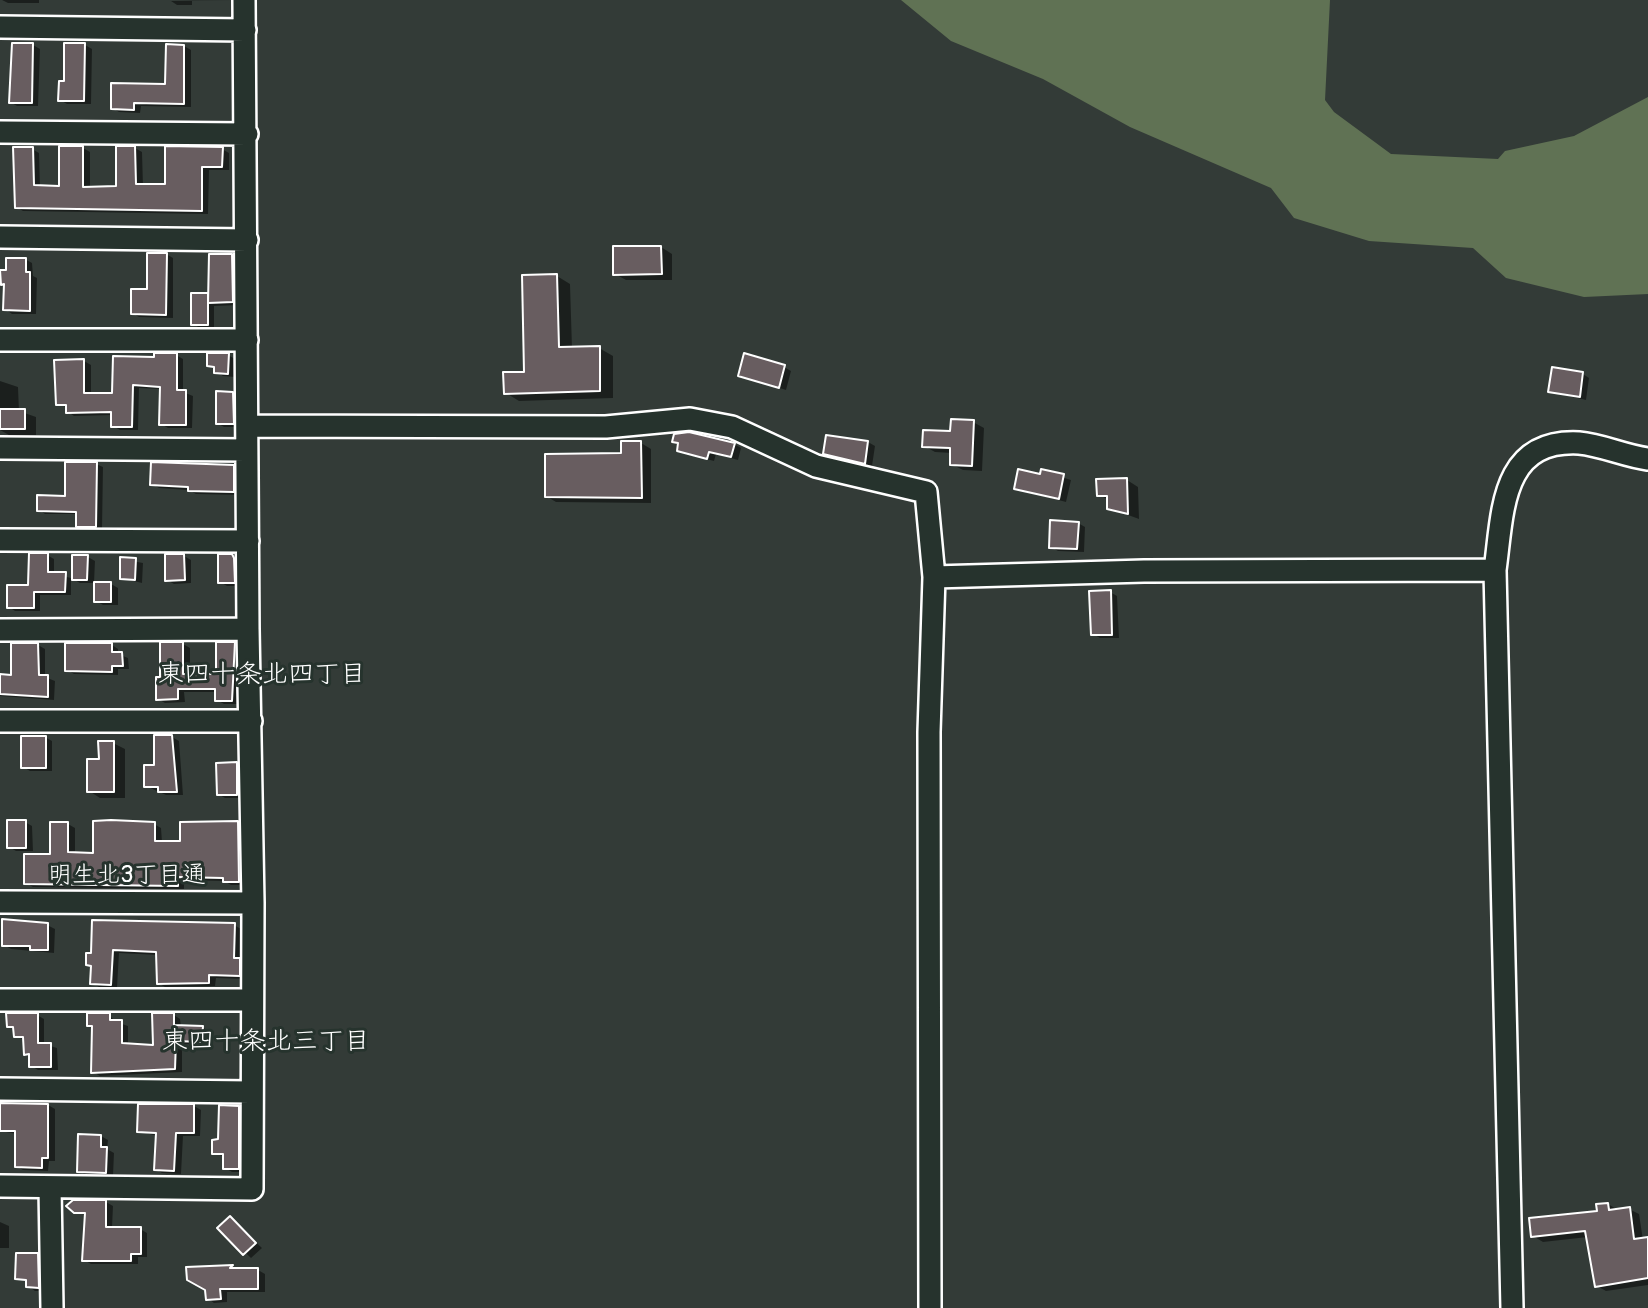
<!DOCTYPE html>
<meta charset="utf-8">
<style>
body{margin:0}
canvas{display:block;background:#333b37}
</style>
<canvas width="1648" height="1308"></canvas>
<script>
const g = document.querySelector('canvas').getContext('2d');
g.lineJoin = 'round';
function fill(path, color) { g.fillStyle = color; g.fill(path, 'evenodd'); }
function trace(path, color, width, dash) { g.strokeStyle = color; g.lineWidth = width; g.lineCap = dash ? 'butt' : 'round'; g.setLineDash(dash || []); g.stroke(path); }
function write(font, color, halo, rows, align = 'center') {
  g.font = font + ' Pangolin,"Klee One",sans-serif'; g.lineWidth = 6; g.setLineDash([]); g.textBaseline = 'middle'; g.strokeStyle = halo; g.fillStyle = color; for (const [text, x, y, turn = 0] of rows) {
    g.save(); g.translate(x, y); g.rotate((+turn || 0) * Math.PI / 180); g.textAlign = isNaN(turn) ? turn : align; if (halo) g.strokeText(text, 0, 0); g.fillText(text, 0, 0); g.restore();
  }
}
fill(new Path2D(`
 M901 0H1330L1325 100 1334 112 1391 154 1498 159 1505 151 1574 136 1648 97V294L1584 297 1506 278 1473 248 1369 241 1294 218 1271 188 1130 127 1043 79 951 41Z`), '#607254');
fill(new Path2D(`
 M2 0H39V3H8Z
 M237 0 192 1V5H177L171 1Z
 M33 45 40 49 38 106H17L10 102Z
 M85 45 92 49 91 104H67L60 100Z
 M184 46 191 50V107L141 106 140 113 119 112 112 108 167 86Z
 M83 148 90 152V188L117 187 135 148 142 152 143 186H166L222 149 229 153V170H209L208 214 23 211 16 207 32 149 39 153 40 187H61Z
 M661 247 672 254V280H626L615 274Z
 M166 254 173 258V318L139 317 132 313 149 291Z
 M232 256 238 260 239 305 214 306V328H200L193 324Z
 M25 259 32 263 33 276 37 278 36 314H12L5 309 6 286 2 284 8 271Z
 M557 276 570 284 572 348H599L613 356V398L519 401 506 393 526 373Z
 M176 355 183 359V392L193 396 192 428H168L161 424V389L139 388 138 430H120L113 426V415L74 416 68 412V408L57 403 84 361 91 365V395H114L155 359Z
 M228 355 235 359V377L223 376 208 365Z
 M784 367 791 371 786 390 740 375Z
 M1583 374 1589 378 1586 400 1550 392Z
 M0 381 18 387 19 411 36 417V435H9L0 430Z
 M233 393 240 397V427H224L217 423Z
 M973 422 984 428 982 471 963 470 951 464 952 453 935 452 924 446Z
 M674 441 734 444 741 448 738 460 716 454 714 461 686 454 679 450 680 444Z
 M868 442 875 446 872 466 825 453Z
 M641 443 651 449V503L556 502 546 496Z
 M96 464 103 467 102 530 84 529 77 526 78 514H45L39 510 66 498Z
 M233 466 240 470 241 495 196 494 188 490 159 488 152 484Z
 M1042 471 1071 480 1066 502 1016 489 1041 476Z
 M1127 480 1138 487 1139 519 1109 508V500L1099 495Z
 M1078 523 1085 527 1084 552 1058 551 1051 547Z
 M47 555 54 559V574L71 578V595H40V611H15L9 607 30 587Z
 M184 556 191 560V583L174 584 167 580Z
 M231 556 238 560 241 586H227L220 582Z
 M88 557 95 561 94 583H80L73 579Z
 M122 559 143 563 142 583 121 578Z
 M111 584 118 588V605H103L96 601Z
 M1110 592 1117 596 1119 638H1100L1093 634Z
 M183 644 190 648V676H218L234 644 241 648 238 704H224L217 700V692H184L185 702 165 703 158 699 162 679Z
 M38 645 45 649V677L55 681 54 700 0 696V676H12Z
 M112 645 118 649V654L128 658 129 669H118V675L74 674 67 670Z
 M45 737 52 741V771H30L23 767Z
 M172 737 179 741 183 795H166L146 786Z
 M113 743 125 749V798H100L89 791 100 761Z
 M237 764 244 768V798H225L218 794Z
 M25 822 32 826 33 851H16L9 847Z
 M238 823 245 827 246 885H231L224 881 184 880V889L33 887 26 883 52 856 68 824 75 828V854L95 855 154 824 161 828 162 842 182 843Z
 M94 921 234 925 241 929 240 960 246 964V979L216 978 215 986 165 987 158 983V955L119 953 117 988 99 987 92 983 93 968 87 964 93 955Z
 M47 925 55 929 54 953 11 949 4 945Z
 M37 1015 44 1019V1044L57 1048 58 1070H38L31 1066V1056L26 1054 25 1040 15 1036V1030L8 1026Z
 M109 1015 116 1022 128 1026V1045L155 1046 174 1015 180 1019 181 1027H202L209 1031V1045L182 1044V1072L100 1076 93 1072 94 1028 89 1025Z
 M0 1105H48L55 1109V1161H49L48 1171 23 1170 16 1166 17 1134 0 1131Z
 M194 1106 201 1110 200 1136H183L181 1174 162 1173 155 1169 157 1136 139 1131Z
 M239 1108 246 1112 245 1172H232L225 1168V1157L214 1153Z
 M101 1136 108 1140 107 1149 114 1153 113 1176 86 1175 79 1171Z
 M106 1202 113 1206 112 1228 140 1229 147 1233V1257H138V1264H91L84 1260 87 1216 75 1211Z
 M1608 1204 1618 1210 1629 1209 1639 1214 1643 1240 1648 1239V1285L1606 1291 1597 1286 1588 1237 1543 1242 1533 1236 1599 1212Z
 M230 1218 262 1248 251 1258 220 1228Z
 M0 1222 9 1226V1248H0Z
 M37 1255 45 1259V1291H35L28 1286V1282L17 1278Z
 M232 1267 258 1270 265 1274V1292H227V1302L214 1303 207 1298V1289L188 1269Z`), '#0007');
const building = new Path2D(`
 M12 43H33L32 103H9Z
 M64 43H85L84 101H58L59 81H64Z
 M166 44 184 45V104L134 103V110L111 109V83L165 84Z
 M59 146H83V187L116 186V146H135L136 184H165V146L223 147 222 167H202V211L15 208 13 147H33L34 185 59 186Z
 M613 246H661L662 274 613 275Z
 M147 253H167L166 315 131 314V289H147Z
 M209 254H232L233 302 208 303Z
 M6 258H26V272H30V311L3 310 4 284 1 285 0 270H6Z
 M557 274 559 347 600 346V391L504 394 503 372H524L522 275Z
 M191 293H208V325H191Z
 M154 353H177V390H186V425H159L160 387 133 385 132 427H111V412L66 413V405H56L54 360 84 359V393H112L113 356 154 357Z
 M207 353H229L228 374 214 373V367L207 366Z
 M744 353 785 365 779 388 738 376Z
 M1552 367 1583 372 1580 397 1548 392Z
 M216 391 233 392 234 424H216Z
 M0 409H25V429H0Z
 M951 419 974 420 972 466 950 465V448L922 447 923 430 950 431Z
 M689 432 735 443 731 457 709 452 707 459 677 451 678 443 672 442 674 434Z
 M826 435 868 441 865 464 823 454Z
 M621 441H641L642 498 545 497V454L621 453Z
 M65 462H97L96 527H76V512L37 511V495L65 496Z
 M151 462 234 465V492L188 491V487L150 485Z
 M1018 469 1040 474 1041 469 1064 474 1059 499 1014 489Z
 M1127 478 1128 514 1107 509V496H1097L1096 479Z
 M1050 520 1079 522 1077 549 1049 548Z
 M29 553H48V572H66L65 592H34V608H7V585H28Z
 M165 554H184L185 580 165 581Z
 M218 554H232L234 558 235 583H218Z
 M72 555H88L87 580H72Z
 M120 557 136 558 135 580 120 579Z
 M94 582H111V602H94Z
 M1111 590 1112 635H1091L1089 591Z
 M160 642H183V674H216V642H235L232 701H215V689H178V699L156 700V677H160Z
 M11 643H38L39 675H48V697L0 694V674L11 675Z
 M65 643H112V652H122L123 666H112V672L65 671Z
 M154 735H172L177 792H158V787H144V765H154Z
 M21 736H46V768H21Z
 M98 741H114V792H87V759H99Z
 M237 762V795H217L216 763Z
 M7 820H26V848H7Z
 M111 820 155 822V841H180V822L238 821 239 882H223V878L178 877V886L24 884V854H50V822H68V852L93 853V821Z
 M2 919 48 923V950H30V946H2Z
 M92 920 235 923 234 958H240V976L209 975V983L157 984 156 952 113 950 111 985 90 984 91 966 86 965V953H91Z
 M6 1013H38V1043H51V1067H29V1054L24 1055 23 1037H14L13 1027H7Z
 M87 1013H110V1020H122V1043L153 1045 152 1013H174V1025L203 1026 202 1042 176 1041 175 1069 91 1073 92 1026H87Z
 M0 1103 48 1104V1158H42V1168L15 1167V1131H0Z
 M138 1104H194V1133H176L174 1171 154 1170 156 1133 137 1132Z
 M219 1105 239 1106V1169H223V1154H212V1140L218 1139Z
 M78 1134 101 1135V1147H107L106 1173 77 1172Z
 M73 1200H106V1227H141V1254H131V1261H82L85 1213H74L66 1206Z
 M1608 1203 1609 1210 1630 1207 1634 1239 1648 1237V1278L1595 1287 1585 1231 1531 1237 1529 1218 1597 1211 1596 1204Z
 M230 1216 256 1243 243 1255 217 1228Z
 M16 1253H38L39 1288 26 1287V1280L15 1279Z
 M233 1265 230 1268H258V1289H220L221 1299 206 1300 205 1290 187 1280 186 1267Z`);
fill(building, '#685d60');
trace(building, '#fff', 2);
const minor = new Path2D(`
 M0 27 245 30
 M0 132 247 134
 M0 237 247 240
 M0 340H247
 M247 426 606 427 690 419 732 427 816 466 926 492 934 577 929 732 930 1308
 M0 448 246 450
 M0 540 248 541
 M934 577 1144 571 1495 570
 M0 630 248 629
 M0 721H251
 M0 902 253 903
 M0 1000H251
 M0 1089 250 1092
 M0 1186 252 1189 253 903 248 629 244 0
 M50 1187 52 1308
 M1512 1308 1495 570C1503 513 1500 439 1579 443 1602 445 1625 456 1648 459`);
trace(minor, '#fff', 26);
trace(minor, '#26332d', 21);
write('24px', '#fff', '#26332d', [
 ["明生北3丁目通",127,876]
]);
write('26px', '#fff', '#26332d', [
 ["東四十条北四丁目",262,675],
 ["東四十条北三丁目",266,1042]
]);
</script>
